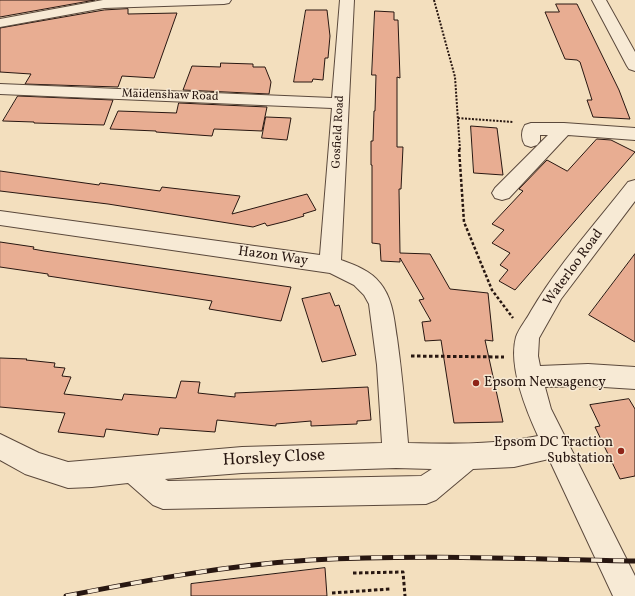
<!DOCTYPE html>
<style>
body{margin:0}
canvas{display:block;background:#f3dfbe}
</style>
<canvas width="635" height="596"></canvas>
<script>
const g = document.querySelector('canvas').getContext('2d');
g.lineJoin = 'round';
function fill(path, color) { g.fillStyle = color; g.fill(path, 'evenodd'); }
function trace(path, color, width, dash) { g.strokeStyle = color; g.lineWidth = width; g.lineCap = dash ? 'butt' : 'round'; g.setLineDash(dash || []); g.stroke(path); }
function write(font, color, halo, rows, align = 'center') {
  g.font = font + ' Vollkorn,serif'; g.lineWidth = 3; g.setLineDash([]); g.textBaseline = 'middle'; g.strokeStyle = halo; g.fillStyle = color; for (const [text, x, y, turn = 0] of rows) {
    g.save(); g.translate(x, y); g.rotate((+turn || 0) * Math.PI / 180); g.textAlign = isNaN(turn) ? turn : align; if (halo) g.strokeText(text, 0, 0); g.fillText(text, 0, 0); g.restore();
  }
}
const building = new Path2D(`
 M0 0H95L0 17Z
 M556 4H577L619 90 630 119 593 117 587 100H592L580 62 577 60 565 59 545 12H559Z
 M128 9V14L177 13 154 78 122 76 118 87 25 84 31 74 0 72V28L104 10Z
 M306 10H327L330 36 328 58H325L323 80 313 79 312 82H294Z
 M375 11 394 12V20H398L400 78 397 77V147H403L401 189H399L400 253 430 254 450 289 488 293 493 341 485 340 503 422 454 423 441 340 425 341 422 322 431 321 419 300 424 299 400 258V262L381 261 380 244 372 243V165H371V141H373L374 111H375L376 75H372Z
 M221 63 253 64V67H265L271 82 269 94 183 90 192 66 220 67Z
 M18 96 113 100 104 125 34 123V122L3 121Z
 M179 103 267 107 262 131 214 129 212 136 156 132V131L110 129 118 111 176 113Z
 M266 117 291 118 287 140 262 138Z
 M471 126 497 128 503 175 474 173Z
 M597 139 611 140 635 152 515 290 499 281 508 270 500 265 510 253 492 243 504 230 492 224 523 191 519 189 547 160 567 171Z
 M0 171 99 185 100 183 160 191 162 187 240 196 232 214 307 194 316 210 303 214 304 216 287 221 267 226 265 223 253 227 108 204 0 191Z
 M0 242 34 247 33 249 44 251 291 287 281 321 209 309 212 301 48 276V274L0 267Z
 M635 254V342L589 315Z
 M330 293 335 306 339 305 356 355 322 362 302 299Z
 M0 358 27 359 26 360 55 363 54 367 65 368 62 376 71 377 64 394 122 400 124 394 176 398 181 381 200 382 198 393 235 397V393L368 387 371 420 357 421V424L311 426V421L276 424V426L217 420 215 432 160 428 158 435 106 429 104 437 58 432 65 413 0 407Z
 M629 399 635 409V476L620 479 595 427 600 426 590 405Z
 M325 568 327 596H191V584Z`);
fill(building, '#e8ad92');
trace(building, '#281711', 1);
const minor = new Path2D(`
 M103 0H231L229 3 224 4 104 8 0 27V19Z
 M340 0H354L341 260C355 265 371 271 380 283 393 299 394 319 397 338 402 373 405 408 408 443 452 444 495 445 538 436 526 410 508 366 516 337 519 328 527 319 531 311 558 265 595 224 628 182L635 180V201L561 299 539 338 538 356 540 366 588 364 635 367V389L588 386 545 387 551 409 635 576V596H613L549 459 514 467 473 469 436 500 426 504 163 509 153 505 128 483 92 487 68 488 25 474 0 460V434L39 453 68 462 242 447 382 443 377 365 369 304 364 295 354 285 330 273 0 225V211L320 255 332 108 0 94V84L332 98ZM396 468 432 469 421 476 168 481 165 479 242 473Z
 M592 0H606L635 52V71L629 69 627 66Z
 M531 123H564L635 128V140L568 135 509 198 502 200 495 198 492 193 495 188 548 135H540V141L537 145 531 147 525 145C521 139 521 131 525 125Z`);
trace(minor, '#5b493c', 2);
trace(new Path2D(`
 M434 0 455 77 460 150
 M458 118 513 122`), '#281711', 2, [2, 1.5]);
trace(new Path2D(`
 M459 149 464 222 492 290 513 318`), '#281711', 2.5, [3, 2]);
trace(new Path2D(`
 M411 356 504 357
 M353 573 403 572 405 596
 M332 593 390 589`), '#281711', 3, [3.5, 2.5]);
fill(minor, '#f7ead5');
const rail = new Path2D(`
 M66 596C147 580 229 565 311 560 419 554 527 559 635 561`);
trace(rail, '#281711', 5);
trace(rail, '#f7ead5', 3.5, [11]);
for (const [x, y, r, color] of [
 [476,383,4,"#8f2418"],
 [621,451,4,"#8f2418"]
]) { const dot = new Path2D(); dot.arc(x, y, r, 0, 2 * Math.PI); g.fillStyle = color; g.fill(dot); trace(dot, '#f7ead5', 1.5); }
write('12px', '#281711', '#f7ead5', [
 ["Maidenshaw Road",170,96,2],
 ["Gosfield Road",339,132,-87]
]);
write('14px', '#281711', '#f7ead5', [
 ["Hazon Way",273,257,8],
 ["Waterloo Road",574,268,-54]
]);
write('14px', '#281711', '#f7ead5', [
 ["Epsom Newsagency",484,383],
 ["Epsom DC Traction",613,443,"right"],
 ["Substation",613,459,"right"]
], 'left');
write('17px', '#281711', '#f7ead5', [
 ["Horsley Close",274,459,-3]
]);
</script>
